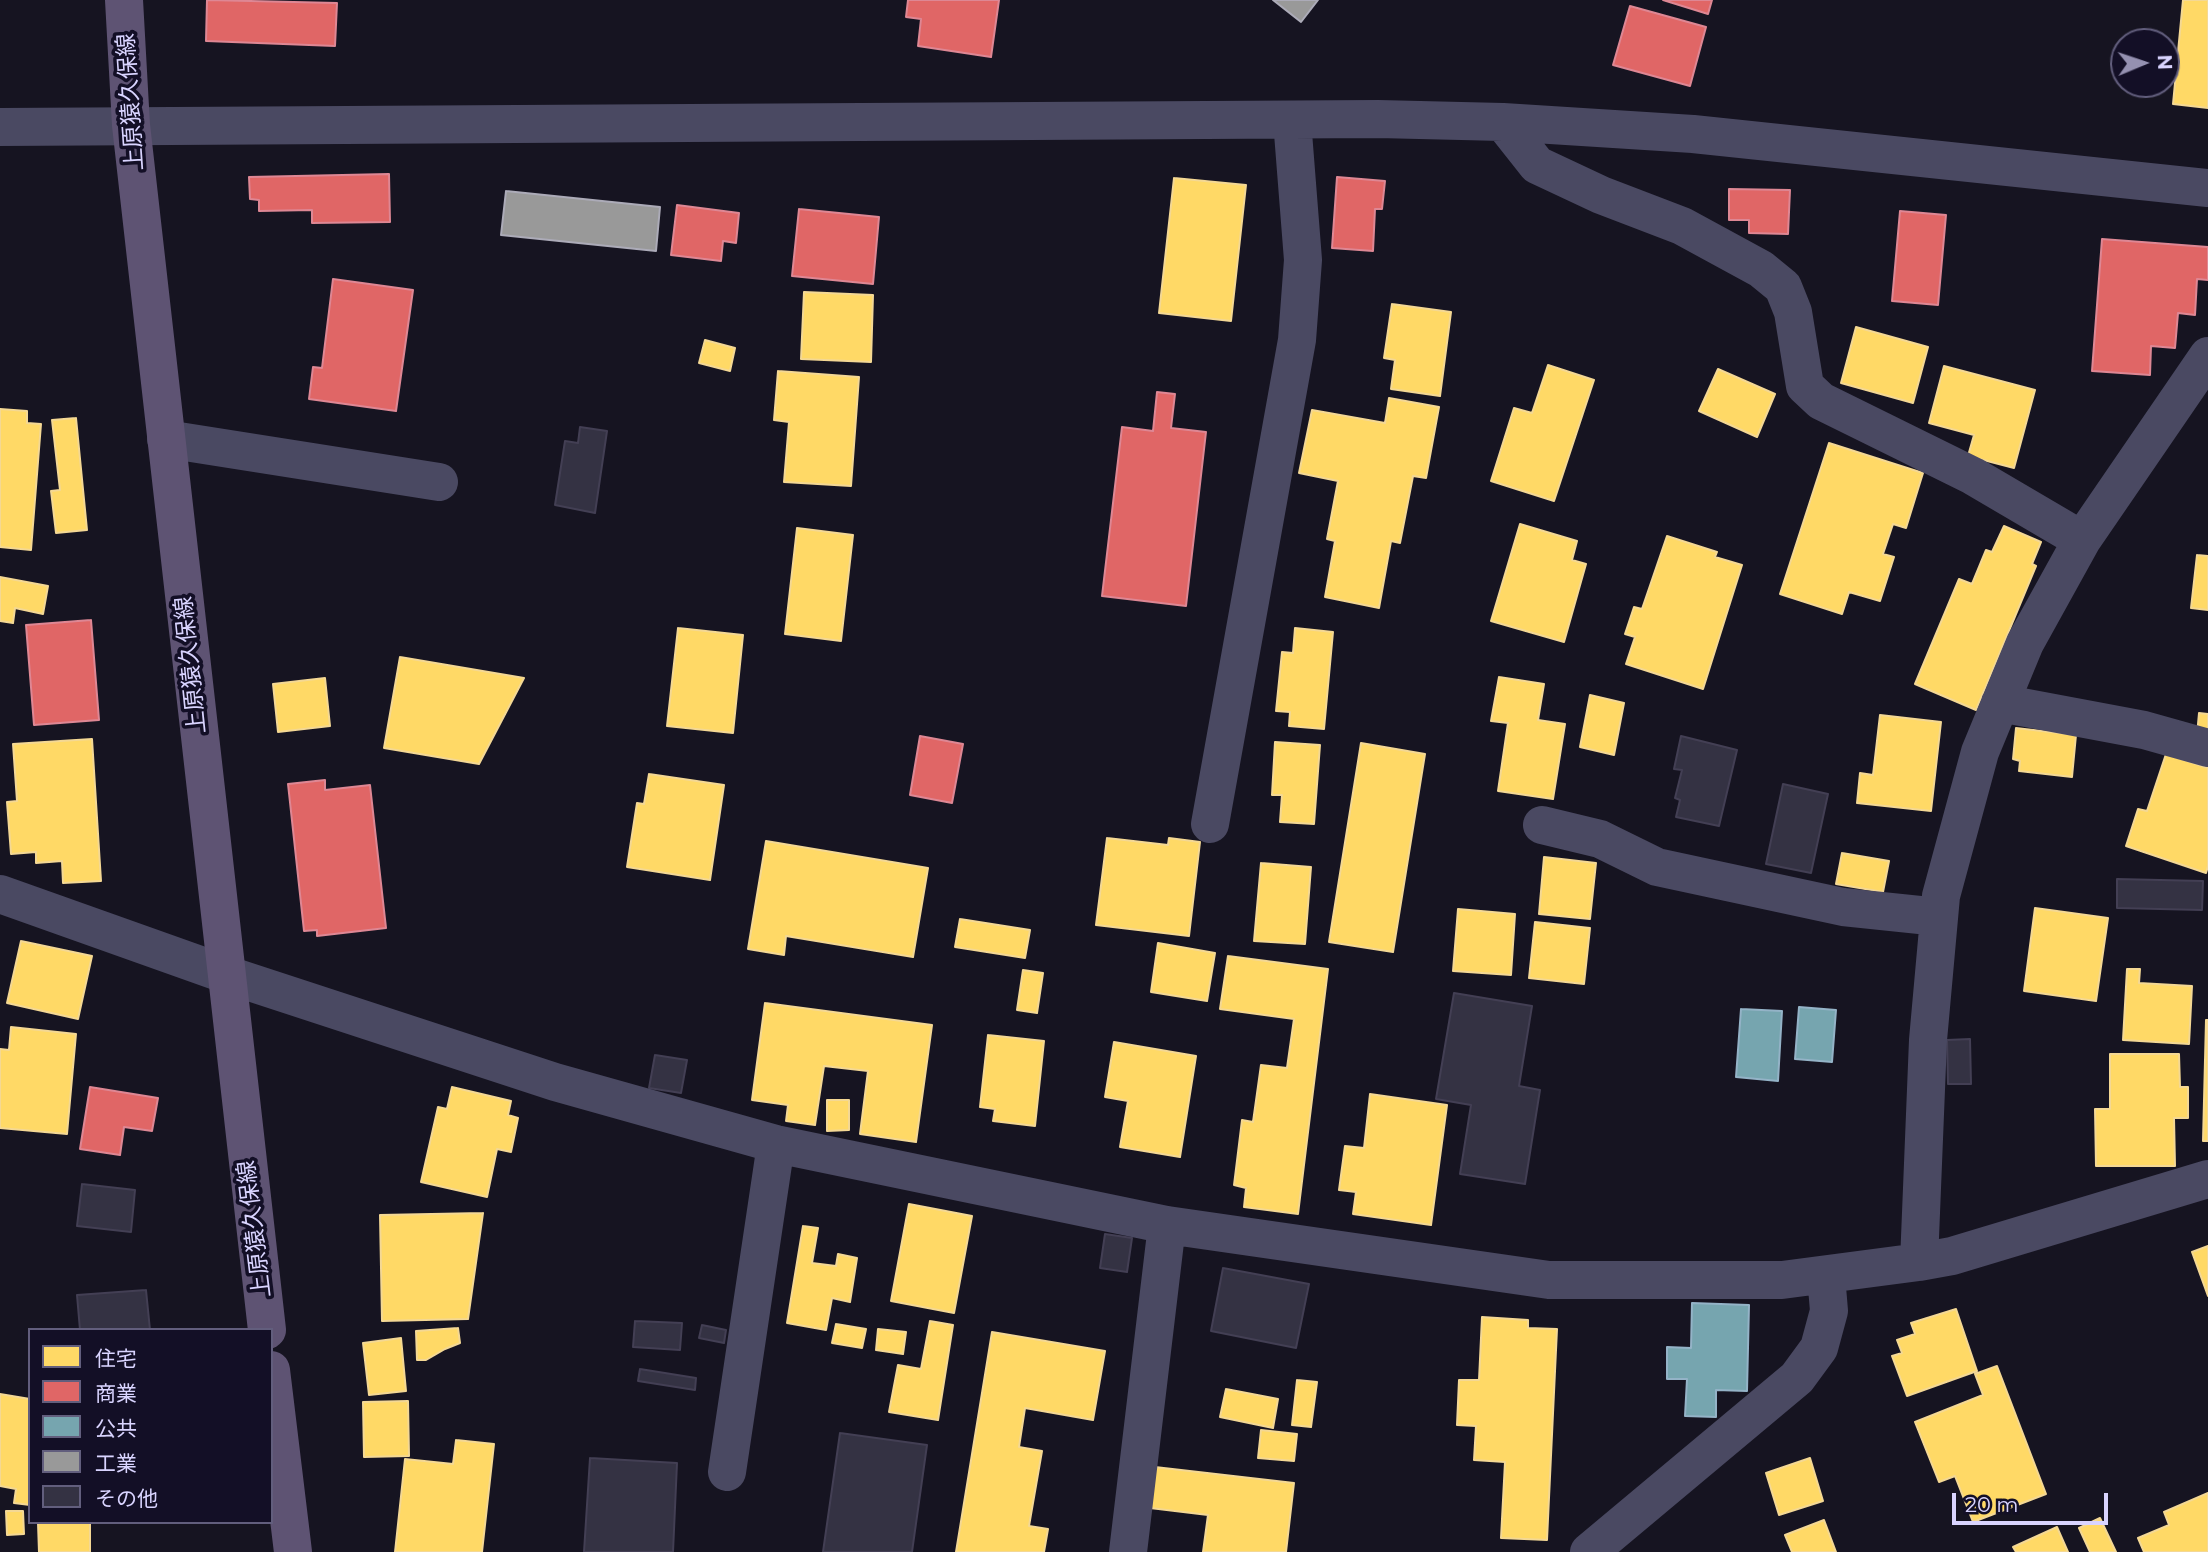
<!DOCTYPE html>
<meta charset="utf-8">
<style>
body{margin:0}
#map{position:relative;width:2208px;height:1552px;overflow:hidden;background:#161421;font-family:Montserrat,"Noto Sans JP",sans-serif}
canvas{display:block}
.legend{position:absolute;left:28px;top:1328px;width:245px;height:196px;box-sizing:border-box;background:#130f26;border:2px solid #625e7d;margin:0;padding:9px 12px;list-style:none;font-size:21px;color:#d9d4ff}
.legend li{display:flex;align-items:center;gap:14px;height:35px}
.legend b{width:35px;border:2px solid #625e7d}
.north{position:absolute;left:2110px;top:28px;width:70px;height:70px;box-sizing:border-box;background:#130f26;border:2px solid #625e7d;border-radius:50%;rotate:88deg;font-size:19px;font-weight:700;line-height:28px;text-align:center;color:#d9d4ff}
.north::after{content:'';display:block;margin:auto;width:24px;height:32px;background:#9591b1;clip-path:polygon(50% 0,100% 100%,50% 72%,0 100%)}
.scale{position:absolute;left:1952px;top:1493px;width:156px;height:32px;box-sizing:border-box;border:4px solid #d9d4ff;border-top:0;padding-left:9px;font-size:21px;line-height:24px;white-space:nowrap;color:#d9d4ff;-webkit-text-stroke:5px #130f26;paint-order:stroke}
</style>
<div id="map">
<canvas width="2208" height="1552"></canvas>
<ul class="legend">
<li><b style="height:19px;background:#ffd966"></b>住宅</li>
<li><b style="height:19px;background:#e06666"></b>商業</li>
<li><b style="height:19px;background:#76a5af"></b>公共</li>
<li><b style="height:19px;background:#999"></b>工業</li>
<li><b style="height:19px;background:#343243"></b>その他</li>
</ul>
<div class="north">N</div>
<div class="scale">20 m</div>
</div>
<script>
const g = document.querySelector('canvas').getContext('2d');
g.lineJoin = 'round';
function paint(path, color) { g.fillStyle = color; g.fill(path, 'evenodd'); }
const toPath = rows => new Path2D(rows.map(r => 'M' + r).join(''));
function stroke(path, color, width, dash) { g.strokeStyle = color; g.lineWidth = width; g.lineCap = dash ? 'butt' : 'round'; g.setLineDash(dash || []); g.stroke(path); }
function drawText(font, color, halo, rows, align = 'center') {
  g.font = font + ' Montserrat,"Noto Sans JP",sans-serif'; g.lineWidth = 7; g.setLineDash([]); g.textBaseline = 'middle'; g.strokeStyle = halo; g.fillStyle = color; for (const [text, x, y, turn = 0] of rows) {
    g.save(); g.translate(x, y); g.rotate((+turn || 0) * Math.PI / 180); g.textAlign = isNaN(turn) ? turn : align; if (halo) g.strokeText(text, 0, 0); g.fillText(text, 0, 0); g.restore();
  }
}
const homes = toPath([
 [2183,0,2208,0,2208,108,2173,104,2183,0],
 [1174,178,1246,185,1231,321,1159,313,1174,178],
 [804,292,873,295,871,362,801,359,804,292],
 [1392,304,1451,312,1440,396,1391,389,1395,360,1384,358,1392,304],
 [1856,327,1928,347,1913,403,1841,383,1856,327],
 [705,340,735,348,730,371,699,363,705,340],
 [1548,365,1594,380,1554,501,1491,481,1514,408,1532,413,1548,365],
 [1944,366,2035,390,2014,468,1968,456,1974,435,1929,423,1944,366],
 [1718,369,1775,394,1757,437,1699,411,1718,369],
 [778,371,859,377,851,486,784,482,789,422,774,420,778,371],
 [1389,398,1439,407,1426,478,1413,476,1400,543,1391,541,1379,608,1325,597,1335,541,1327,539,1338,481,1299,473,1312,410,1385,423,1389,398],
 [0,409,27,411,27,423,41,424,31,550,0,547,0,409],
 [76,418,87,530,56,533,51,491,60,490,52,420,76,418],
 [1829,443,1923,473,1906,528,1893,524,1883,554,1894,557,1880,601,1849,592,1842,614,1780,594,1829,443],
 [1520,524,1577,541,1572,560,1586,564,1564,642,1491,621,1520,524],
 [2004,526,2041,542,2032,564,2036,566,1976,710,1915,684,1959,579,1972,584,1986,550,1992,552,2004,526],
 [797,528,853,535,841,641,785,634,797,528],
 [1667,536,1717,552,1715,557,1742,565,1703,689,1626,664,1635,637,1625,634,1634,607,1642,609,1667,536],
 [2197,555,2208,556,2208,610,2191,608,2197,555],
 [0,577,48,586,43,614,15,608,13,623,0,621,0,577],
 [678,628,743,635,733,733,667,726,678,628],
 [1295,628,1333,632,1324,729,1289,726,1290,712,1276,711,1282,652,1293,653,1295,628],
 [400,657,524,678,479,764,384,748,400,657],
 [1499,677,1544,684,1538,720,1565,724,1553,799,1498,791,1508,723,1491,721,1499,677],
 [325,678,330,726,278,732,273,684,325,678],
 [1590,695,1624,703,1614,755,1580,747,1590,695],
 [2199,713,2208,714,2208,736,2197,735,2199,713],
 [1880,715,1941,722,1931,811,1857,803,1860,773,1873,775,1880,715],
 [2016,728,2076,735,2072,777,2019,771,2020,761,2013,759,2016,728],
 [92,739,101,881,63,883,62,861,36,863,36,852,11,854,7,802,17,801,13,744,92,739],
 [1275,742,1320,745,1314,824,1280,822,1282,795,1272,795,1275,742],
 [1361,743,1425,754,1393,952,1329,942,1361,743],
 [2166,754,2208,768,2208,866,2206,873,2126,846,2138,809,2147,811,2166,754],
 [649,774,724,785,710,880,627,867,637,803,644,804,649,774],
 [1107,838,1168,845,1169,838,1200,842,1189,936,1096,925,1107,838],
 [766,841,928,868,913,957,786,936,784,955,748,949,766,841],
 [1842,853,1889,861,1883,892,1836,884,1842,853],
 [1544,857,1596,863,1590,919,1539,914,1544,857],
 [1261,863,1311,867,1305,944,1254,941,1261,863],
 [2035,908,2108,918,2096,1001,2024,991,2035,908],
 [1458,909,1515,914,1511,975,1453,971,1458,909],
 [960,919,1030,930,1025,958,955,947,960,919],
 [1535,922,1590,928,1584,984,1529,978,1535,922],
 [21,941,92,956,78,1019,7,1003,21,941],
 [1158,943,1215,953,1207,1001,1151,992,1158,943],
 [1228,956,1328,969,1298,1214,1244,1207,1246,1188,1234,1185,1242,1120,1253,1122,1261,1065,1287,1068,1294,1019,1220,1009,1228,956],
 [2127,969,2140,969,2139,983,2192,986,2189,1044,2123,1040,2127,969],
 [1023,970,1043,973,1037,1013,1017,1010,1023,970],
 [765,1003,932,1025,916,1142,860,1134,868,1071,824,1066,815,1125,786,1121,788,1105,752,1100,765,1003],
 [2206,1020,2208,1020,2208,1141,2203,1141,2206,1020],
 [11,1027,76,1034,67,1134,0,1128,0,1049,9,1050,11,1027],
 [988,1035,1044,1041,1035,1126,993,1121,995,1109,980,1107,988,1035],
 [1114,1042,1196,1056,1180,1157,1120,1147,1128,1101,1105,1097,1114,1042],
 [2110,1054,2179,1054,2180,1087,2188,1087,2188,1118,2174,1118,2175,1166,2096,1166,2095,1109,2110,1109,2110,1054],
 [452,1087,511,1101,508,1115,518,1118,511,1152,497,1149,487,1197,421,1182,438,1107,447,1109,452,1087],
 [1370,1094,1447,1105,1431,1225,1353,1214,1356,1192,1339,1190,1345,1146,1364,1148,1370,1094],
 [827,1100,849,1100,849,1130,827,1131,827,1100],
 [909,1204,972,1216,954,1313,891,1301,909,1204],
 [483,1213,468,1319,382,1321,380,1215,483,1213],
 [803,1226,818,1228,812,1263,836,1266,838,1254,857,1258,850,1302,832,1298,826,1330,787,1323,803,1226],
 [2208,1246,2208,1296,2192,1252,2208,1246],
 [1956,1309,1977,1371,1907,1396,1892,1356,1902,1353,1897,1340,1915,1334,1911,1323,1956,1309],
 [1482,1317,1528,1320,1528,1328,1557,1329,1547,1540,1501,1538,1505,1462,1474,1460,1476,1426,1457,1425,1459,1380,1479,1380,1482,1317],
 [930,1321,953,1325,938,1420,889,1412,898,1365,921,1369,930,1321],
 [836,1324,866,1329,862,1348,832,1343,836,1324],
 [458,1328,460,1343,445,1349,426,1360,417,1360,416,1331,458,1328],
 [878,1329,906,1332,903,1354,876,1350,878,1329],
 [992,1332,1105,1351,1093,1420,1025,1408,1019,1447,1042,1451,1029,1526,1048,1529,1044,1552,956,1552,992,1332],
 [401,1338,406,1391,369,1395,363,1343,401,1338],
 [1997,1366,2046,1494,1973,1522,1955,1476,1939,1482,1915,1422,1983,1395,1975,1374,1997,1366],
 [1297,1380,1317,1382,1311,1427,1292,1425,1297,1380],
 [1226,1389,1278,1399,1273,1428,1220,1417,1226,1389],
 [0,1394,30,1399,30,1505,14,1503,16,1489,0,1486,0,1394],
 [408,1401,409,1456,364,1457,363,1402,408,1401],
 [1261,1430,1297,1434,1294,1461,1258,1458,1261,1430],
 [456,1440,494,1444,482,1552,395,1552,405,1459,453,1464,456,1440],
 [1810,1458,1823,1501,1779,1515,1766,1473,1810,1458],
 [1155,1467,1294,1483,1286,1552,1203,1552,1208,1515,1150,1508,1155,1467],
 [2208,1493,2208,1552,2144,1552,2138,1538,2169,1525,2164,1512,2208,1493],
 [6,1511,23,1511,24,1534,7,1535,6,1511],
 [2100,1518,2116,1552,2090,1552,2079,1528,2100,1518],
 [1824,1520,1836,1552,1792,1552,1785,1535,1824,1520],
 [90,1522,90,1552,39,1552,38,1523,90,1522],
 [2057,1527,2068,1552,2016,1552,2013,1547,2057,1527]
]);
paint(homes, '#ffd966');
stroke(homes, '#f4d894', 2);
const shops = toPath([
 [207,0,337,3,335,46,206,41,207,0],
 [908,0,999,0,991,57,918,46,921,19,906,17,908,0],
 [1663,0,1712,0,1708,14,1663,0],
 [1630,6,1706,27,1690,86,1613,65,1630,6],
 [389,174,390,222,312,223,312,210,259,211,259,200,250,199,249,177,389,174],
 [1337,177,1385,181,1382,209,1375,209,1373,251,1332,248,1337,177],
 [1729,189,1790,190,1788,234,1749,233,1749,220,1729,220,1729,189],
 [677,205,739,213,736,243,723,241,721,261,671,255,677,205],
 [799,209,879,217,873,284,792,276,799,209],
 [1900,211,1946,215,1938,305,1892,301,1900,211],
 [2102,239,2208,247,2208,280,2197,279,2195,315,2178,313,2175,348,2151,346,2150,375,2092,371,2102,239],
 [333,279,413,290,396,411,309,399,313,367,322,368,333,279],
 [1157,392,1175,394,1171,428,1206,432,1186,606,1102,596,1122,427,1153,431,1157,392],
 [91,620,99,720,34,725,26,625,91,620],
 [920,736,963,744,952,803,910,795,920,736],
 [325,780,325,790,370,785,386,928,317,936,317,930,304,931,288,784,325,780],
 [90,1087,158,1098,152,1131,124,1127,120,1155,80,1149,90,1087]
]);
paint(shops, '#e06666');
stroke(shops, '#de8794', 2);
const public = toPath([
 [1799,1007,1836,1010,1832,1062,1795,1059,1799,1007],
 [1741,1009,1782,1011,1778,1081,1736,1077,1741,1009],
 [1692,1303,1749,1305,1747,1391,1716,1390,1716,1417,1685,1416,1687,1379,1667,1379,1667,1347,1691,1348,1692,1303]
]);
paint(public, '#76a5af');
stroke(public, '#94b3c7', 2);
const industry = toPath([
 [1273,0,1318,0,1301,22,1273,0],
 [506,191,660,207,656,251,501,235,506,191]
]);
paint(industry, '#999');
stroke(industry, '#acabb8', 2);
const building = toPath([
 [580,427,607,431,595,513,555,505,565,441,578,443,580,427],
 [1681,736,1737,750,1719,826,1676,817,1680,800,1675,798,1682,770,1674,769,1681,736],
 [1783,784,1828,794,1811,873,1766,864,1783,784],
 [2117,879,2203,881,2202,910,2117,908,2117,879],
 [1454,993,1532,1006,1519,1086,1540,1090,1525,1184,1460,1174,1471,1105,1436,1099,1454,993],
 [1970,1039,1971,1084,1948,1084,1947,1040,1970,1039],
 [655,1055,687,1060,681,1093,649,1088,655,1055],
 [82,1184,135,1190,131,1232,77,1226,82,1184],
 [1105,1234,1132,1238,1127,1272,1100,1268,1105,1234],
 [1223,1268,1309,1284,1296,1348,1211,1331,1223,1268],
 [146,1290,150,1330,80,1330,77,1295,146,1290],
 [635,1321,682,1323,680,1350,633,1347,635,1321],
 [702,1325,726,1330,724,1343,699,1338,702,1325],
 [640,1369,696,1378,695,1390,638,1381,640,1369],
 [840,1433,927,1445,912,1552,823,1552,840,1433],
 [590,1458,677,1463,673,1552,584,1552,590,1458]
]);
paint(building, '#343243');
stroke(building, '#433f54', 2);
stroke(toPath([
 [1503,122,1537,165,1601,195,1682,226,1761,269,1783,287,1793,312,1805,386,1821,401,1973,476,2082,540],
 [0,127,1378,119,1503,122,1693,134,2208,188],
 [166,439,439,482],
 [2000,703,2144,730,2208,748],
 [1210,824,1297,340,1303,260,1292,120],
 [1542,825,1600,839,1657,867,1843,907,1939,917],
 [0,894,225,974,555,1082,776,1144,1167,1225,1549,1280,1782,1280,1919,1262,1952,1256,2208,1179],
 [1919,1262,1928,1040,1941,896,1980,752,2025,643,2082,540,2208,356],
 [727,1472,776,1144],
 [1128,1552,1167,1225],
 [1589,1552,1797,1378,1819,1348,1829,1311,1826,1275]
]), '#4a4962', 38);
stroke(toPath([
 [124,0,131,125,267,1330],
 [271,1370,293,1552]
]), '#5e5373', 38);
drawText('23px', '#d9d4ff', '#130f26', [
 ["上原猿久保線",131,102,-94],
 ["上原猿久保線",191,665,-96],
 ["上原猿久保線",255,1229,-97]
]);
</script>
